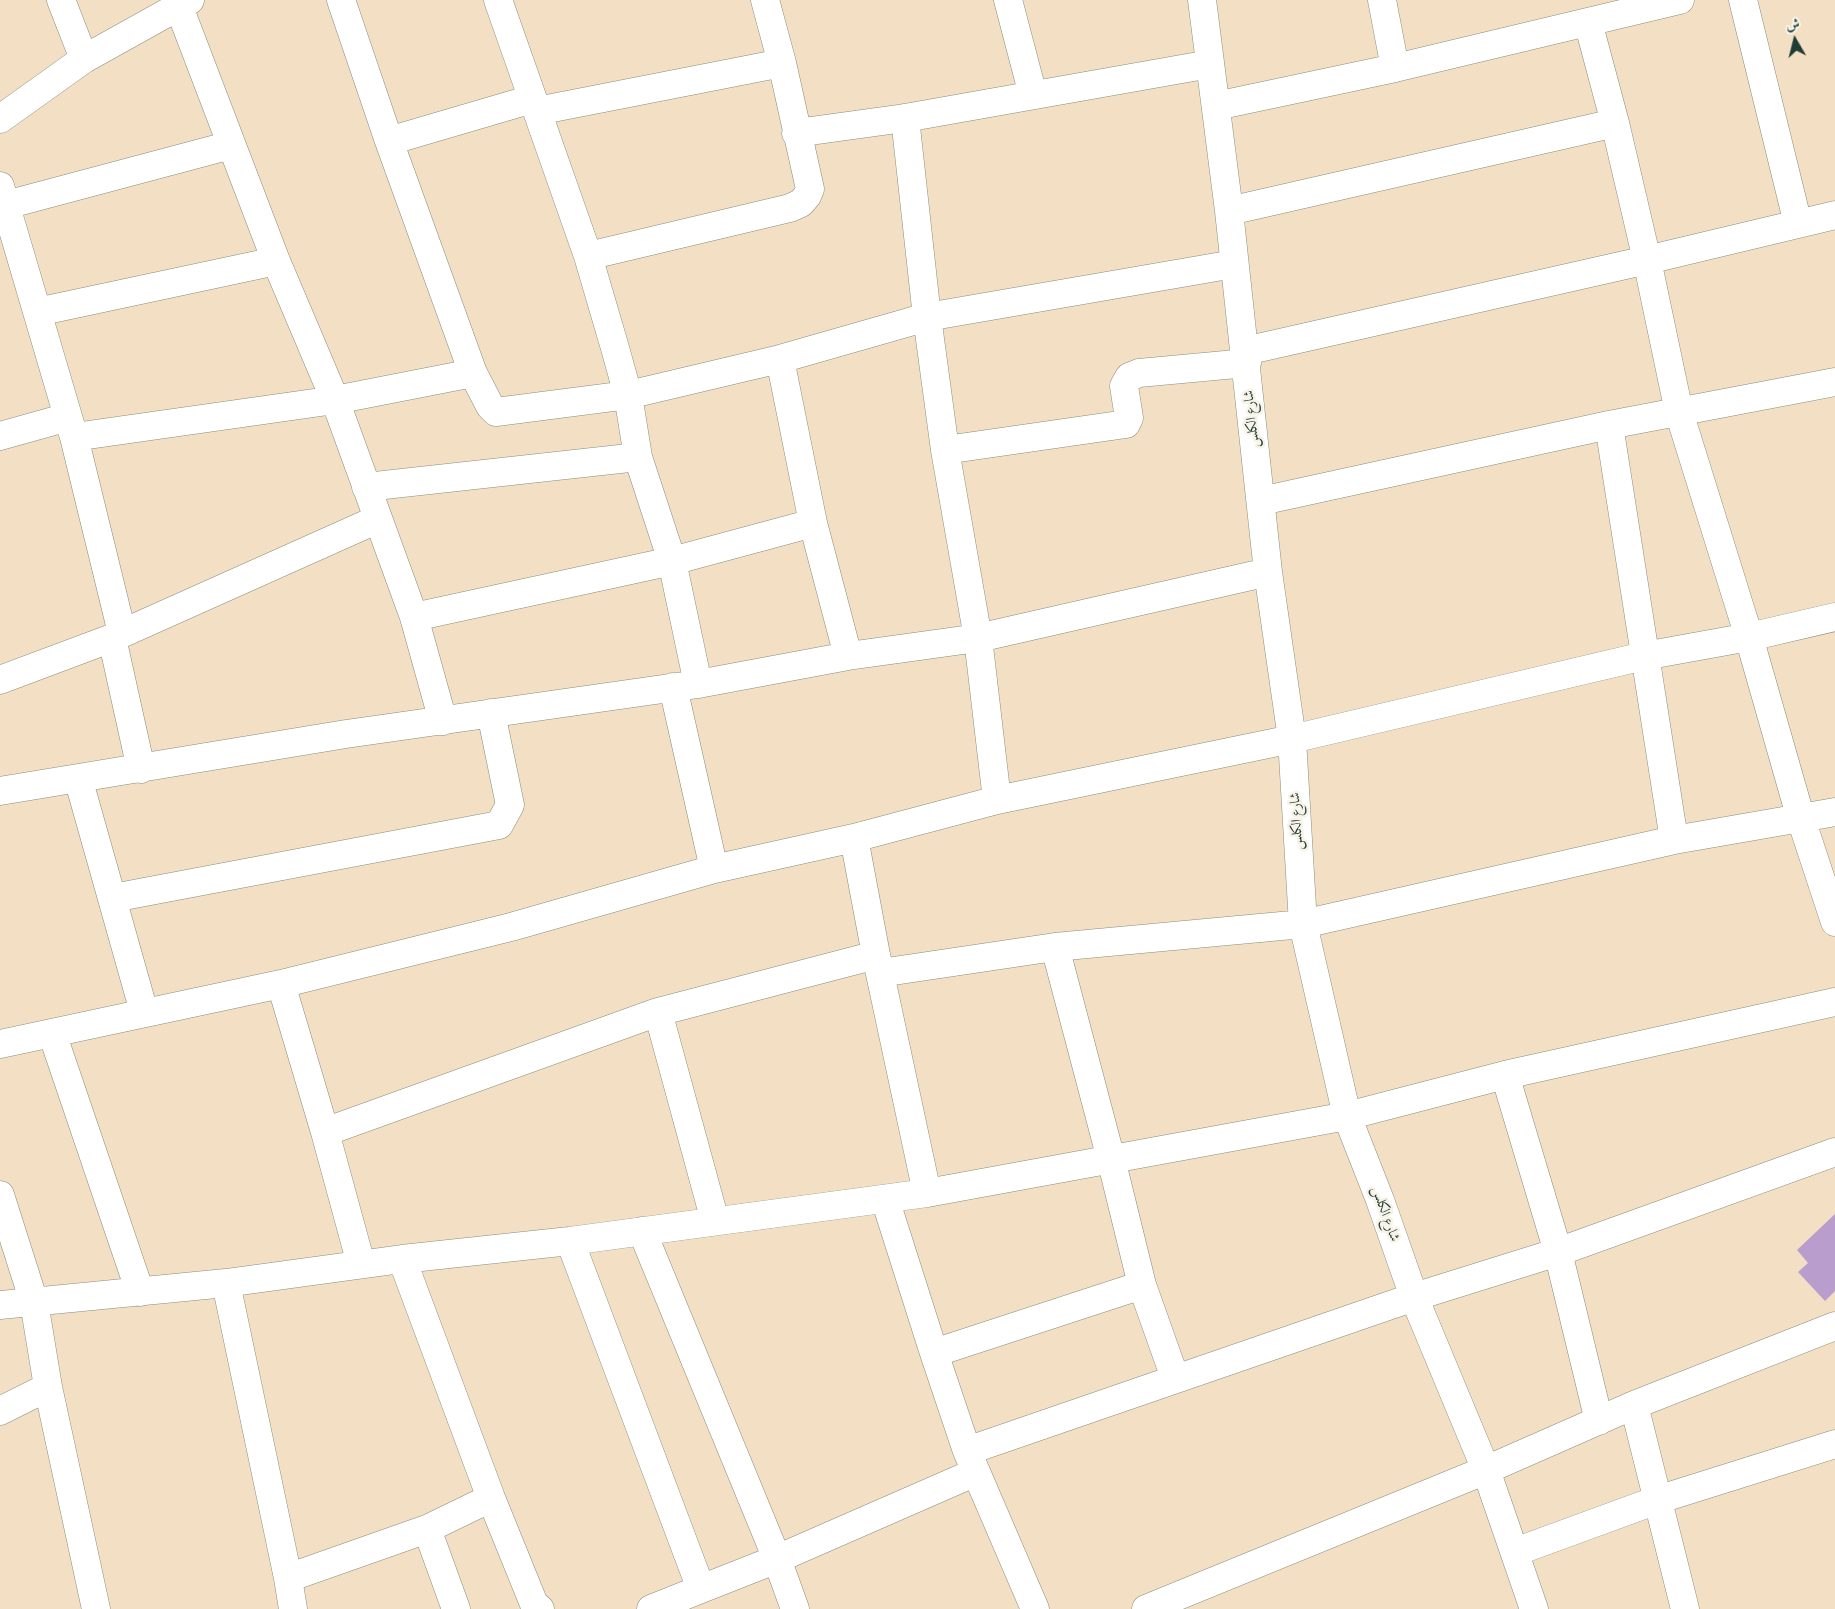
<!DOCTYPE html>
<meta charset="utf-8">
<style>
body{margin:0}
#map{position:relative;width:1835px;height:1609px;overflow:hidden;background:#f3dfc3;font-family:Alegreya,Amiri,serif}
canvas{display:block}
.north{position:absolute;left:1770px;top:15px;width:50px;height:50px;-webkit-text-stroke:4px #f7f3e8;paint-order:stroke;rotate:352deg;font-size:14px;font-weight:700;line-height:20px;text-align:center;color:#1f3d34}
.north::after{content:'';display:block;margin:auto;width:18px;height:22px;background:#1f3d34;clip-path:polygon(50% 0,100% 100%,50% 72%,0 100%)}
</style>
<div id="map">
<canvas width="1835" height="1609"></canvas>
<div class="north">ش</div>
</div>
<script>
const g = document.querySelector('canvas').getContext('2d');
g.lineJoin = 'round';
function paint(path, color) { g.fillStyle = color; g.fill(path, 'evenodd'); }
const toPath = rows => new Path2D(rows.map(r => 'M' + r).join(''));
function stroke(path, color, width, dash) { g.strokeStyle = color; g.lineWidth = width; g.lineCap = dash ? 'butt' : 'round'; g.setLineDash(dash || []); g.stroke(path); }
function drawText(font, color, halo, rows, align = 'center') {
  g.font = font + ' Alegreya,Amiri,serif'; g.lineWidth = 5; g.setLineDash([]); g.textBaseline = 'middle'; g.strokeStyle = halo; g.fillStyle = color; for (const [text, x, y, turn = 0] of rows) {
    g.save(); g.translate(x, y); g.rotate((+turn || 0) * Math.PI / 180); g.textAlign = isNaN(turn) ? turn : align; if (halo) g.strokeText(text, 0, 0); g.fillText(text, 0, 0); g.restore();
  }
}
paint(toPath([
 [1835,1214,1835,1291,1825,1301,1798,1272,1808,1263,1797,1250]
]), '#b99dcd');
const minor = toPath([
 [61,0,84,59],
 [341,0,389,141,473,373,490,406,496,412,628,395,780,359,927,317,1234,264],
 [498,0,588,256,615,348,628,395,638,457,672,561,698,684],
 [1008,0,1033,95],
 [1202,0,1229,211,1268,572,1292,739,1303,924,1347,1116,1380,1200,1414,1297,1486,1470,1534,1609],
 [1382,0,1395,68],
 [1743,0,1798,224],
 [179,7,276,261,335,400,414,617,443,721],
 [1588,22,1615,123,1647,260,1679,412,1749,637,1801,819,1835,922],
 [1216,106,1395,68,1680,0],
 [537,111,782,63],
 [905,118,927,317,945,450,978,638,997,800],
 [0,119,84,59,190,0],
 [796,133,905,118,1210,64],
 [389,141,532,99],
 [0,186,74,437,122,633],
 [6,205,231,145],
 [1229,211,1615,123],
 [588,256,790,208,801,203,807,196,810,189,782,63,765,0],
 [37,312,276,261],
 [1245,351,1647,260,1835,215],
 [780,359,813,523,848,656],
 [1609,425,1674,840],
 [0,436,68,417],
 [74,437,335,400,473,373],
 [945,450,1126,424,1129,418,1124,386,1129,377,1139,373,1247,363],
 [366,487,638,457],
 [1261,501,1609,425,1835,382],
 [414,617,672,561,813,523],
 [112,638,141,769],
 [0,680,112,638,378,519],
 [673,687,714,869],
 [78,778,144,1012],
 [0,791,346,734,698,684,848,656,978,638,1268,572],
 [854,838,876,955,927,1193],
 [113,898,499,825,510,805,491,713],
 [1055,947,1111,1159,1142,1285,1175,1378],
 [880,973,1055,947,1303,924,1674,840,1835,812],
 [281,984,325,1132,361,1264],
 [658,1012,715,1221],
 [52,1033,140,1292],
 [0,1044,281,984,511,927,714,869,854,838,997,800,1292,739,1644,656,1749,637,1835,617],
 [1505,1075,1558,1252,1599,1421],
 [325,1132,658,1012,876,955],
 [0,1195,34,1302,48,1387,96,1609],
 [885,1199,934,1353,967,1451,1035,1609],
 [642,1231,777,1559,795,1609],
 [570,1241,701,1589,777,1559,976,1472],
 [402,1259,491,1498,534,1604,540,1609],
 [226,1283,288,1578,293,1609],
 [0,1305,226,1283,402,1259,570,1241,927,1193,1347,1116,1505,1075,1835,1002],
 [934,1353,1142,1285],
 [1634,1405,1685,1609],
 [0,1411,48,1387],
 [967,1451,1414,1297,1558,1252,1835,1152],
 [427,1529,456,1609],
 [1515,1552,1657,1500,1835,1444],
 [288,1578,427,1529,491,1498],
 [651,1609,701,1589],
 [1146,1609,1486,1470,1634,1405,1835,1326]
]);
stroke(minor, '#898e7c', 29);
stroke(minor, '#fff', 28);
drawText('14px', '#1f3d34', '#f7f3e8', [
 ["شارع الكلس",1252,419,-96],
 ["شارع الكلس",1297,821,-93],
 ["شارع الكلس",1385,1214,70]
]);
</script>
